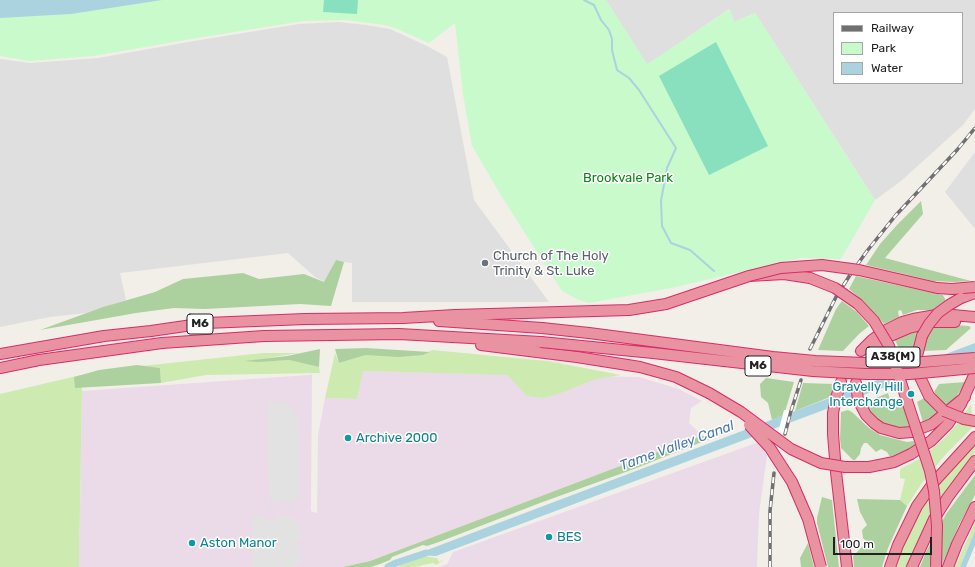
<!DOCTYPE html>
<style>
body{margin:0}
#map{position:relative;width:975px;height:567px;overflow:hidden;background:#f2efe9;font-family:Rubik,sans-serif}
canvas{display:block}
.legend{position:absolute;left:833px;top:12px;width:130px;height:72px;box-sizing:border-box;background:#fff;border:1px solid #a7a7a7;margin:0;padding:5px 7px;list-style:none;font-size:12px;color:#222}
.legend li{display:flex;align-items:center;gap:8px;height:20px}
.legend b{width:20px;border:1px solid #a7a7a7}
.scale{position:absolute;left:833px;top:537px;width:99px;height:18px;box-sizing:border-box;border:2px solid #222;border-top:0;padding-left:5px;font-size:12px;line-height:14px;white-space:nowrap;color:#222;-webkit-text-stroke:3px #fff;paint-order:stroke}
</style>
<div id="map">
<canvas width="975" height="567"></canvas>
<ul class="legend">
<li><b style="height:5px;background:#707070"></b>Railway</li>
<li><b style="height:11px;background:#c8facc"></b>Park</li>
<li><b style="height:11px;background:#aad3df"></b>Water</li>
</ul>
<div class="scale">100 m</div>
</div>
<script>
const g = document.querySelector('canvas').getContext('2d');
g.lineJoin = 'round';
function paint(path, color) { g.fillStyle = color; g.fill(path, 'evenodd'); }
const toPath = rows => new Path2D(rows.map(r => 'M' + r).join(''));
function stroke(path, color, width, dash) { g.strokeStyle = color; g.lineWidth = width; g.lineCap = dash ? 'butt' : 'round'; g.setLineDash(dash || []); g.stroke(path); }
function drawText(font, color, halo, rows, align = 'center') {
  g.font = font + ' Rubik,sans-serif'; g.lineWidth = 3; g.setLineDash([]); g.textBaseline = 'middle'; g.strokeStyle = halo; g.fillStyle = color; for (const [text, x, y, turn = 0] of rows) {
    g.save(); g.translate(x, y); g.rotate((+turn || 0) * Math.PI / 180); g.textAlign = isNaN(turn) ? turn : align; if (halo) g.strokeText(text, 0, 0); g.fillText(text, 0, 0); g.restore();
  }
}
paint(toPath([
 [606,0,975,0,975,109,963,125,901,181,875,200,755,13,734,22,729,9,647,65],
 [834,13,962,13,962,83,834,83],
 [339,22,366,25,390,29,427,46,447,57,474,200,549,302,352,302,352,263,336,261,325,282,315,277,288,253,120,273,126,300,86,313,50,317,0,327,0,59,30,63,98,58,194,41,299,24],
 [975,152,975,229,945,192]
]), '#e0dfdf');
paint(toPath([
 [362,371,639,377,679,389,702,401,691,408,689,423,703,436,694,438,370,561,343,567,79,567,82,391,308,375,312,374,311,511,317,513,318,435,325,398,357,399],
 [759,442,767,456,759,514,757,567,439,567,447,564,453,552]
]), '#ebdbe8');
paint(toPath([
 [432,350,548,361,621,375,596,379,558,394,543,398,527,396,507,375,363,371,357,399,325,398,335,353,339,363,366,355,425,354],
 [263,353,299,353,249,361,289,360,319,367,320,373,206,375,161,383,160,368,142,366],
 [81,375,82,391,79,567,0,567,0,394],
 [971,404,972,415,975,415,975,425,947,453,922,483,907,506,900,500,905,479,900,478,900,469,919,459,944,439,958,423],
 [975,443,975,453,951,484,931,516,916,545,907,567,895,567,904,541,919,512,930,494],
 [975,522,975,531,960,567,955,567],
 [423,556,437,558,439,562,445,559,436,565,433,563,414,567,399,567,400,565,420,558]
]), '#cdebb0');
paint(toPath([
 [921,201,923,214,885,258,971,281,955,282,933,281,866,265,880,244,897,225],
 [336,260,344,262,331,306,300,304,205,309,174,308,136,313,40,330,103,307,155,292,183,279,243,273,259,279,304,274,324,282],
 [856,276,943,295,946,301,935,310,917,310,903,315,901,310,898,311,899,317,884,324,864,302,849,289],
 [842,301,857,312,869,326,859,334,843,351,818,350,836,309],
 [942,324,969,326,971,328,946,350,900,352,896,342,893,338,899,334],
 [366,348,430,352,423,355,398,357,366,355,339,363,335,349],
 [320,349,319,367,289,360,258,362,244,361,287,356],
 [137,365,160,368,161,383,75,388,74,377,99,370],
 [766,378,794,382,784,415,772,420,768,403,761,397,760,384],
 [966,382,954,400,948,407,942,402,934,392,939,384],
 [803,383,835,384,830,397,795,411],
 [888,393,891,403,901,400,911,429,889,427,875,419,863,403],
 [926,397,940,413,924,426,917,402],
 [848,410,852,412,869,428,880,435,907,442,914,441,916,446,890,457,887,452,881,449,876,452,867,443,864,443,861,448,860,454,855,460,853,460,841,448,840,439,841,412],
 [713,434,712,438,634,469,540,503,439,542,427,546,423,545,392,557,390,560,380,564,371,567,343,567,370,561,694,438],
 [975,475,975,495,959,525,941,567,920,567,926,552,946,514],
 [822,497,832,500,839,567,828,567,817,523,817,518],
 [857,499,900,500,907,506,888,548,882,567,854,567,853,556,867,542,863,538,862,530,867,525,860,512],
 [808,543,814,567,801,567,800,558]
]), '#add19e');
paint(toPath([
 [0,0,606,0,647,64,730,9,734,22,755,13,875,200,841,259,801,258,671,288,589,303,579,300,562,291,502,197,472,146,463,94,455,23,429,43,395,28,384,25,346,20,303,21,197,38,93,56,30,61,0,56]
]), '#c8facc');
paint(toPath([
 [324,0,358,0,357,14,323,12],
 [716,42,768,146,709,175,659,76]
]), '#88e0be');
paint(toPath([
 [284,402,294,412,298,418,300,435,300,499,294,499,293,503,290,502,271,503,268,461,269,403],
 [255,516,265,516,266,521,276,520,277,516,286,516,294,518,299,525,301,531,302,541,295,542,295,546,300,546,301,564,296,564,296,567,282,567,281,565,277,565,277,567,253,567,253,518]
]), '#e2e2e2');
paint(toPath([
 [0,0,162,0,71,14,0,18],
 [975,343,975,353,436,556,418,555,422,552,538,508],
 [975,531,975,545,966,567,960,567]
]), '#aad3df');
paint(toPath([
 [784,410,793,411,787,434,778,433]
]), '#fff');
stroke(toPath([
 [584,0,594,5,601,20,609,30,612,39,612,50,617,70,629,78,639,90,676,148,667,168,661,201,662,226,671,243,690,250,714,271]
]), '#aad3df', 2);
stroke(toPath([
 [388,567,396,563,426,553]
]), '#aad3df', 7);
stroke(toPath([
 [842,380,850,366,861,351]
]), '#c8c6c1', 10, [10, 5]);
const highway = toPath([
 [961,298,975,293],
 [439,321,542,328],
 [922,336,917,356,920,377,929,396,944,411],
 [481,345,577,357,640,367,676,377,709,393],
 [861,351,872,340,884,331,902,322,913,319,942,314,975,317],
 [871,351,888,337,909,328,933,322,955,322],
 [0,354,104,336,151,331,206,323,305,319,403,318,455,315,629,310,666,304,749,276,784,274,810,278],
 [0,368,39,360,162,343,264,336,399,334,541,342],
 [856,383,858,400,866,415,874,423,881,428,899,433,912,432,932,424,965,397],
 [964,419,975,421],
 [911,454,931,441,948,424,961,404,975,373],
 [835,459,833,434,833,413,836,398,841,382],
 [836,472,847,567],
 [890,567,898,545,917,506,934,482,975,437],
 [912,567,934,519,948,497,975,461],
 [948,567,957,544,975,507]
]);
stroke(highway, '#dc2a67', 12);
stroke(highway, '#e892a2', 10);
const rail = toPath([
 [810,349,836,297,850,275,867,251,896,215,957,150,975,128],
 [785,434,791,411,801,380],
 [770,567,770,511,774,473]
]);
stroke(rail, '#707070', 3.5);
stroke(rail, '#fff', 2, [6]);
const highwayBridge = toPath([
 [749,276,781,268,822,265,859,270,937,288,952,289,975,287],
 [810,278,835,288,858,304,874,321,889,346,914,422,930,471,934,491,937,526,936,567],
 [542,328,589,333,773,357,815,361,865,363,910,363,975,358],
 [922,336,929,324,938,313,949,305,961,298],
 [541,342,653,353,813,371,866,374,910,374,975,368],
 [709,393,741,412,791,449,821,463,845,467,869,467,894,462,911,454],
 [944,411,964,419],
 [749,425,770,448,792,482,808,519,821,567]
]);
stroke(highwayBridge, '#dc2a67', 12, []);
stroke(highwayBridge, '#e892a2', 10);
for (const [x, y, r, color] of [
 [485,263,4,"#6b7280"],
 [911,394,4,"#0f9aa8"],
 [348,438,4,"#0f9aa8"],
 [549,537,4,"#0f9aa8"],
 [192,543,4,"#0f9aa8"]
]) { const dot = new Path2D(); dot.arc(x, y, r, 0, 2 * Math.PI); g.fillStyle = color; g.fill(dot); stroke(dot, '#fff', 1.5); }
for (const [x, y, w] of [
 [200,324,26],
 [893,357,54],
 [758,366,26]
]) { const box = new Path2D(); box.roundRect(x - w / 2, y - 10, w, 20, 3); g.fillStyle = '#fff'; g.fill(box); stroke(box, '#222', 1); }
drawText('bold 12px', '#222', null, [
 ["M6",200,324],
 ["A38(M)",893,357],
 ["M6",758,366]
]);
drawText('13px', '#0c8416', '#fff', [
 ["Brookvale Park",628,178]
]);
drawText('13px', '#5b616d', '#fff', [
 ["Church of The Holy",493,256],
 ["Trinity & St. Luke",493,271]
], 'left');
drawText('13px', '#0d838f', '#fff', [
 ["Gravelly Hill",903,387,"right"],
 ["Interchange",903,402,"right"],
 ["Archive 2000",356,438],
 ["BES",557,537],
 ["Aston Manor",200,543]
], 'left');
drawText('italic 14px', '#4a7aab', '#fff', [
 ["Tame Valley Canal",677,446,-20]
]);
</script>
